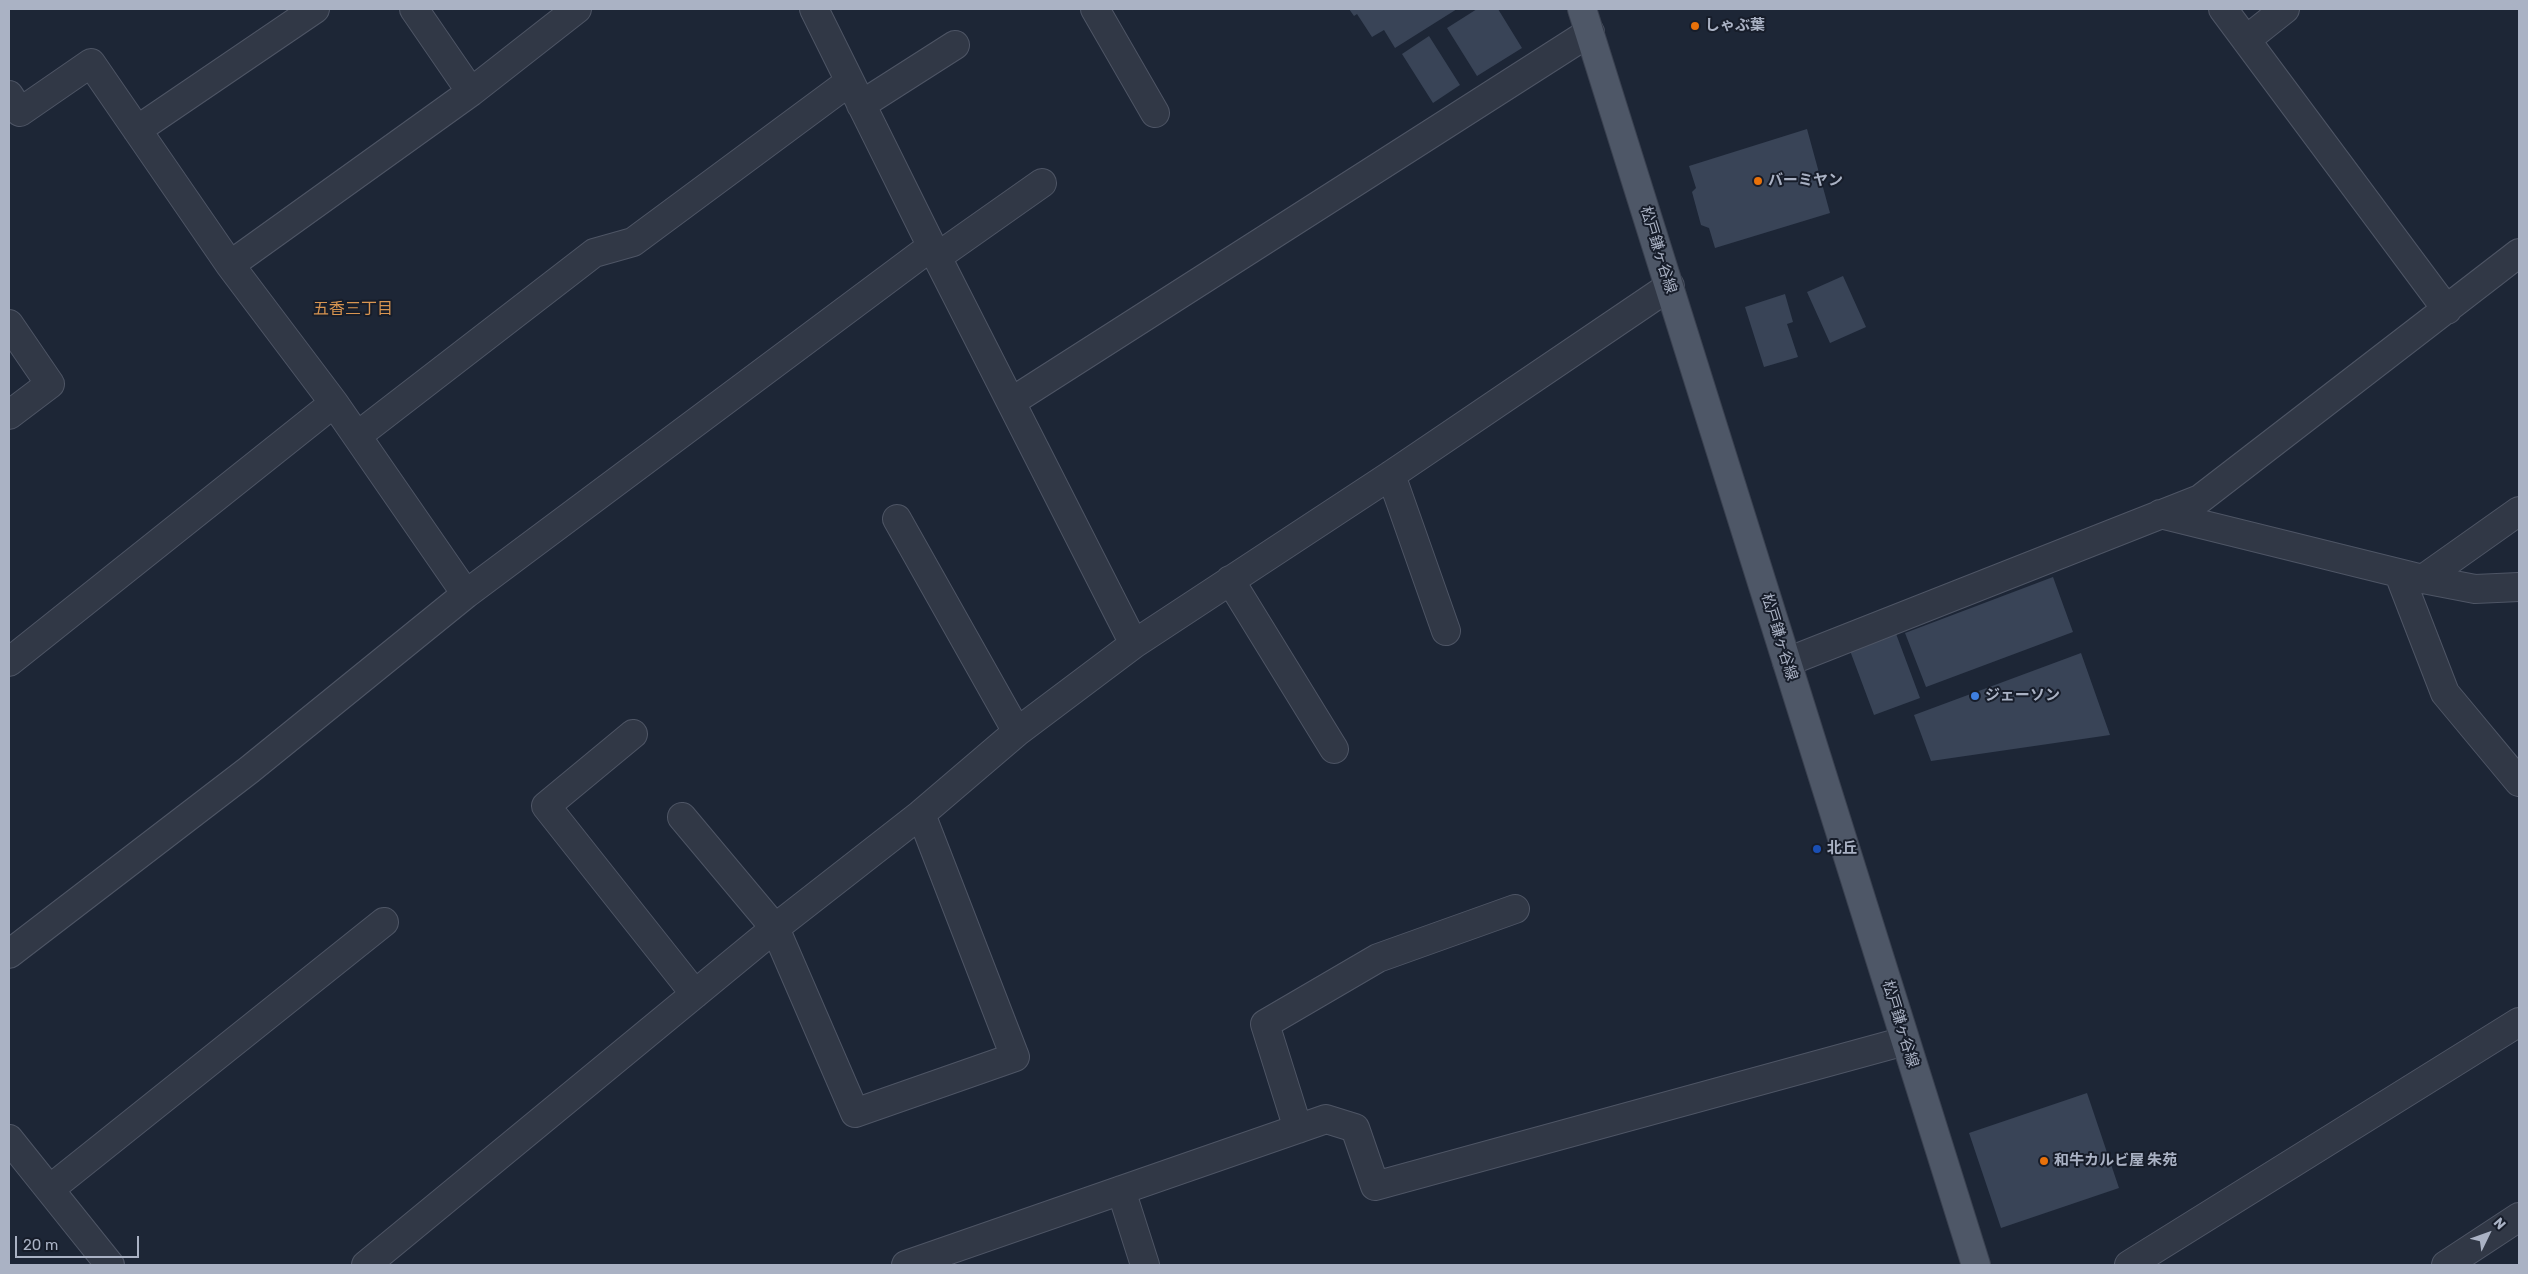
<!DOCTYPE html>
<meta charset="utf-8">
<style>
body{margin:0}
#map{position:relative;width:2528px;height:1274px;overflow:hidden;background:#1d2636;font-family:Rubik,sans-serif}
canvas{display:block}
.frame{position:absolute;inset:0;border:10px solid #aab2c4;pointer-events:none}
.north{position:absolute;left:2463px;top:1209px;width:50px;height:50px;-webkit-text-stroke:4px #171d2a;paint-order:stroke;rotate:48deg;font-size:14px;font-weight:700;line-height:20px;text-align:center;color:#aab2c4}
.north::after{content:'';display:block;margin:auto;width:18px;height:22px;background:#aab2c4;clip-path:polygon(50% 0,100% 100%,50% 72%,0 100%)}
.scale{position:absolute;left:15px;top:1236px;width:124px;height:22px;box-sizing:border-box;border:2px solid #aab2c4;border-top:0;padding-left:6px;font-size:15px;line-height:18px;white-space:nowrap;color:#aab2c4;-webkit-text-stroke:4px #171d2a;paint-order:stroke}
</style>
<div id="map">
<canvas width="2528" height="1274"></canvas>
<div class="frame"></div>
<div class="north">N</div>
<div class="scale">20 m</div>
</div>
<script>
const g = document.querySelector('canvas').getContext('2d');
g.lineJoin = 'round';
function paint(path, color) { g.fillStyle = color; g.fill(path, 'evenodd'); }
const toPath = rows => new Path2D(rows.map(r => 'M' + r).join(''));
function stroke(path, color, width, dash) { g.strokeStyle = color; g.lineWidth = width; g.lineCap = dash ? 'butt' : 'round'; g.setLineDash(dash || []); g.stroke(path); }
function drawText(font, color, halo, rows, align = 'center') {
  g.font = font + ' Rubik,"Noto Sans JP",sans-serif'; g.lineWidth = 4; g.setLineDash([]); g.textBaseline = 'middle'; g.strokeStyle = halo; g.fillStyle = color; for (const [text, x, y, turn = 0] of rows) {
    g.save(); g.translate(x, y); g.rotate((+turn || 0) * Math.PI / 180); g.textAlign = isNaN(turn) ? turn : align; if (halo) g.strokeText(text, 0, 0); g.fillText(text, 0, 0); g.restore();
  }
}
paint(toPath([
 [1349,9,1457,9,1395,48,1384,30,1372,37,1357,14,1354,16],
 [1477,9,1498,9,1522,48,1477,76,1447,28],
 [1429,36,1460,85,1433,103,1402,54],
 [1807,129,1830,213,1715,248,1709,228,1701,225,1692,192,1696,188,1689,166],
 [1843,276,1866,327,1830,343,1807,292],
 [1785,294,1793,322,1787,324,1798,357,1764,367,1745,307],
 [2053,577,2073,632,1926,687,1905,633],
 [1895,631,1920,698,1874,715,1849,648],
 [2081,653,2110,735,1931,761,1914,715],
 [2087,1093,2119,1188,2001,1228,1969,1133]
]), '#394457');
const minor = toPath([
 [414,9,471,92],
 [814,9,937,257,1134,644],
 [1095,9,1155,113],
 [2223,9,2447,310],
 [2246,40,2285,9],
 [9,95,20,112,91,63,230,265,334,403,466,594,249,770,9,954],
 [861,105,955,45],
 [137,130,315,9],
 [937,257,1042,183],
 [230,265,471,92,577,9],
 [9,324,50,384,9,415],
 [1011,402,1590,32],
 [357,436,594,253,633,242,849,82],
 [1391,475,1446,631],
 [2160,514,2423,579,2519,511],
 [897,519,1017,732],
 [2399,574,2445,693,2519,782],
 [2423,579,2475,589,2519,587],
 [1230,580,1334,749],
 [466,594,932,246],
 [9,662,334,403],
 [1787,662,2200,499,2519,253],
 [633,734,546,806,695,994],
 [682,817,775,928,855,1113,1015,1057,921,814],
 [1298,1129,1265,1024,1378,958,1515,909],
 [9,1139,110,1265],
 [50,1189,384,922],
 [1121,1190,1145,1265],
 [366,1265,775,928,921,814,1017,732,1134,644,1391,475,1670,286],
 [906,1265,1326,1119,1355,1128,1375,1186,1905,1041],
 [2129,1265,2519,1022],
 [2446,1265,2519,1217]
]);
const major = toPath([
 [1582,9,1976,1265]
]);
stroke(minor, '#4e5565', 30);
stroke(major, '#3a4150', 30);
stroke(minor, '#313846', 28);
stroke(major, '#4e5767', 28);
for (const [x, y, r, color] of [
 [1695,26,5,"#e8710a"],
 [1758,181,5,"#e8710a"],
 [1975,696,5,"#3f7fe0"],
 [1817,849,5,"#1a4fb4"],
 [2044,1161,5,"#e8710a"]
]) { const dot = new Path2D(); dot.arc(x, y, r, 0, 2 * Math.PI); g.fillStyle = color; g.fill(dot); stroke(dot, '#171d2a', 2); }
drawText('bold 15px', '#aab2c4', '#171d2a', [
 ["しゃぶ葉",1705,26],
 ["バーミヤン",1768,181],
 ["ジェーソン",1985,696],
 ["北丘",1827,849],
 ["和牛カルビ屋 朱苑",2054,1161]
], 'left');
drawText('15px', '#aab2c4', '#171d2a', [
 ["松戸鎌ヶ谷線",1658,250,73],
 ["松戸鎌ヶ谷線",1779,637,73],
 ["松戸鎌ヶ谷線",1900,1024,73]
]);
drawText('16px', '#d89551', '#171d2a', [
 ["五香三丁目",353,309]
]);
</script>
